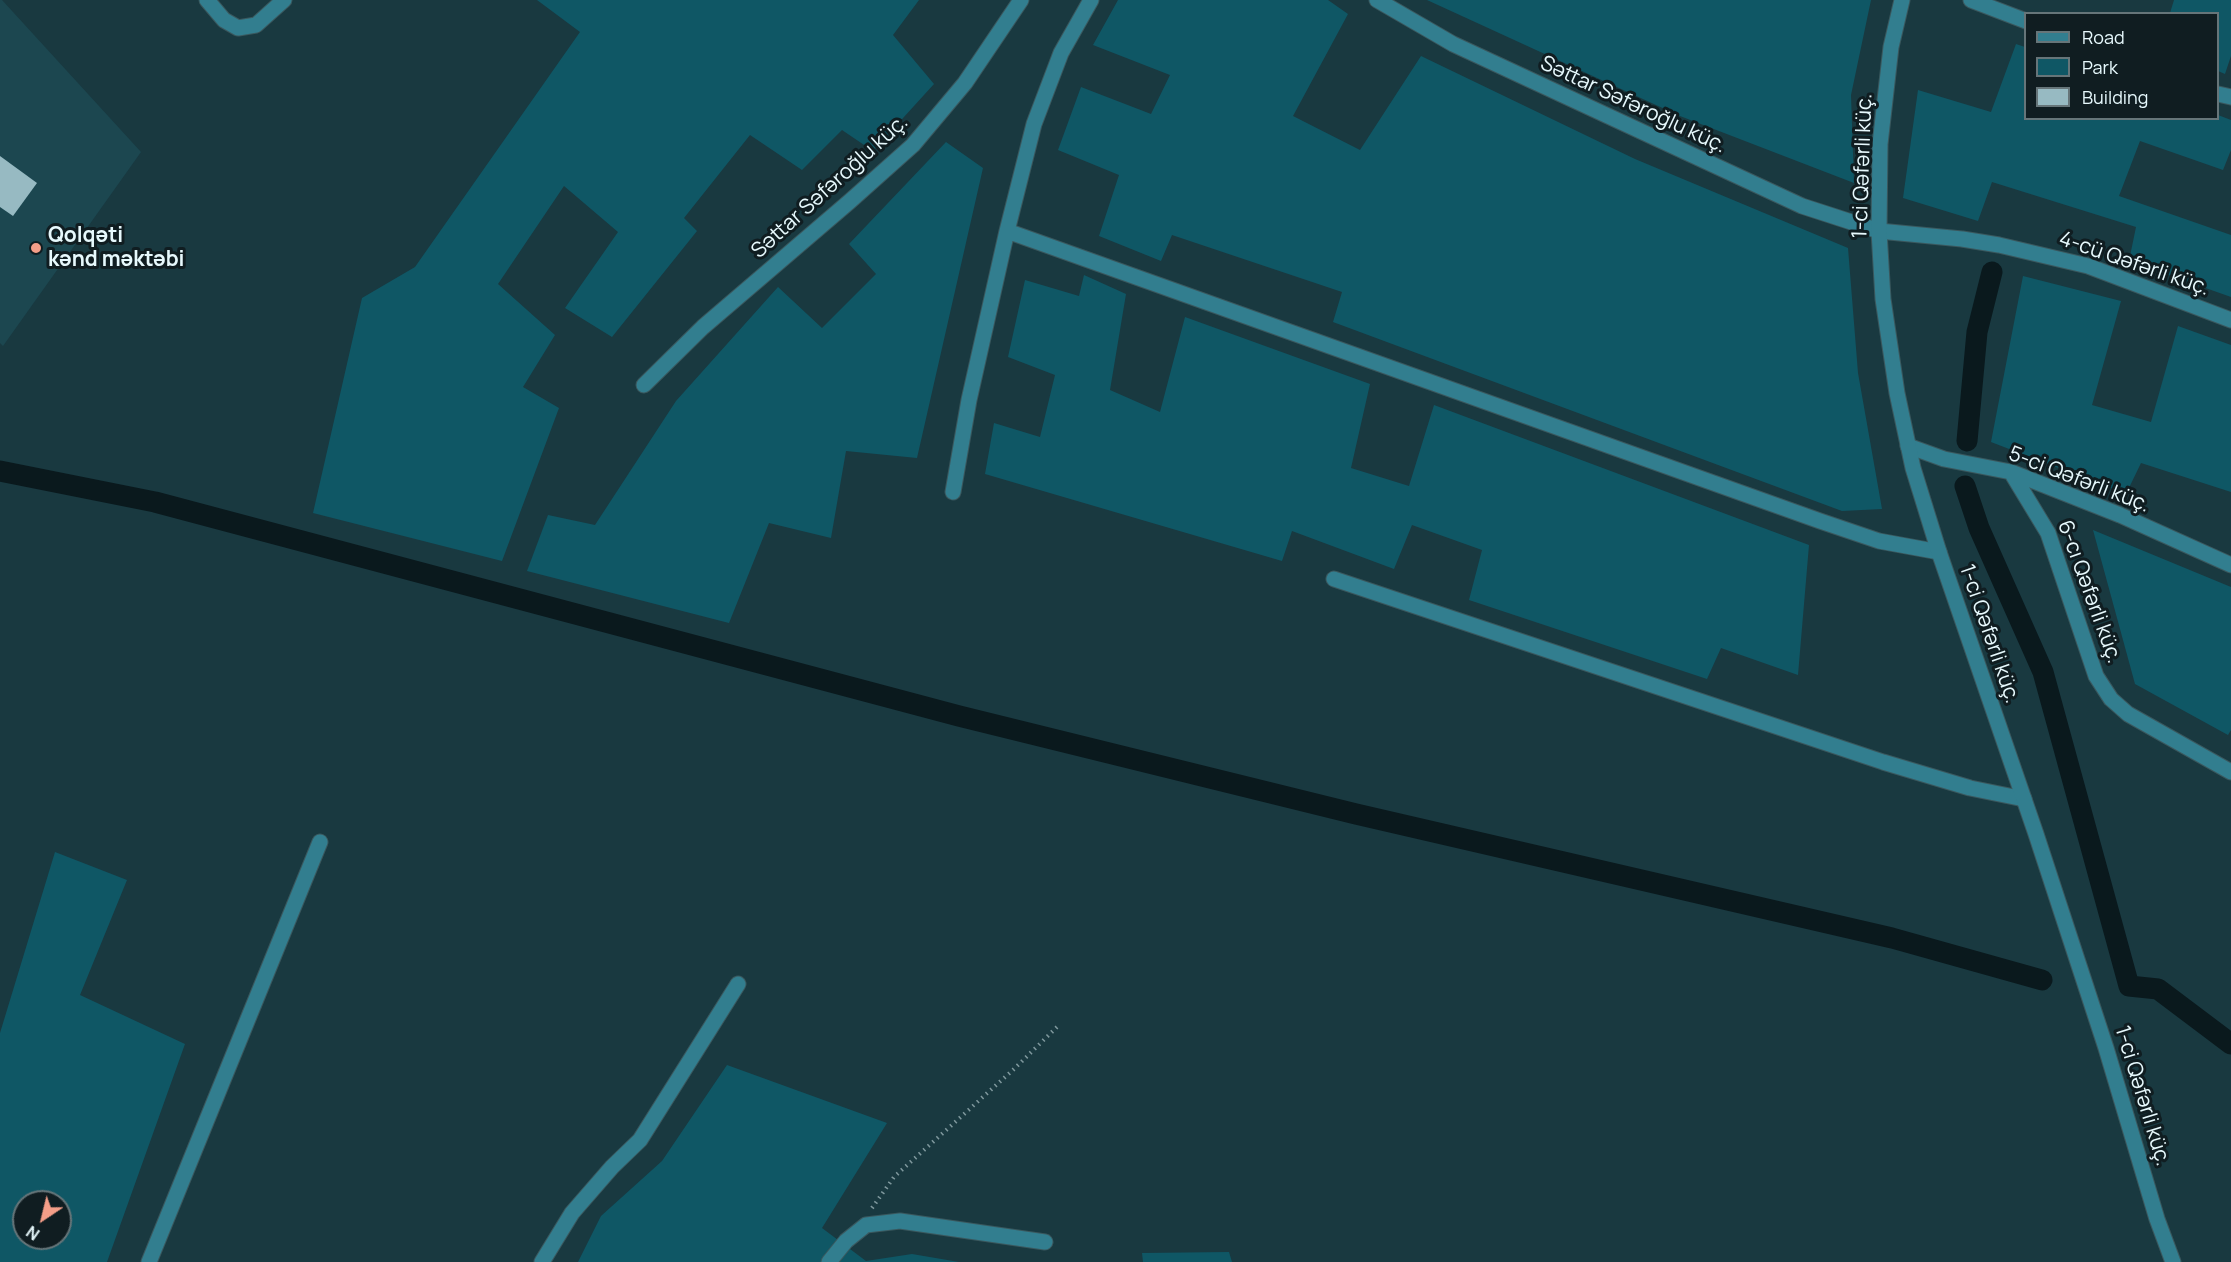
<!DOCTYPE html>
<meta charset="utf-8">
<style>
body{margin:0}
#map{position:relative;width:2231px;height:1262px;overflow:hidden;background:#193940;font-family:Manrope,sans-serif}
canvas{display:block}
.legend{position:absolute;left:2024px;top:12px;width:195px;height:108px;box-sizing:border-box;background:#101d21;border:2px solid #667579;margin:0;padding:8px 10px;list-style:none;font-size:18px;color:#e7f9fd}
.legend li{display:flex;align-items:center;gap:12px;height:30px}
.legend b{width:30px;border:2px solid #667579}
.north{position:absolute;left:12px;top:1190px;width:60px;height:60px;box-sizing:border-box;background:#101d21;border:2px solid #667579;border-radius:50%;rotate:215deg;font-size:16px;font-weight:700;line-height:24px;text-align:center;color:#e7f9fd}
.north::after{content:'';display:block;margin:auto;width:21px;height:27px;background:#f49e88;clip-path:polygon(50% 0,100% 100%,50% 72%,0 100%)}
</style>
<div id="map">
<canvas width="2231" height="1262"></canvas>
<ul class="legend">
<li><b style="height:8px;background:#327e8f"></b>Road</li>
<li><b style="height:16px;background:#0f5765"></b>Park</li>
<li><b style="height:16px;background:#97bac2"></b>Building</li>
</ul>
<div class="north">N</div>
</div>
<script>
const g = document.querySelector('canvas').getContext('2d');
g.lineJoin = 'round';
function paint(path, color) { g.fillStyle = color; g.fill(path, 'evenodd'); }
const toPath = rows => new Path2D(rows.map(r => 'M' + r).join(''));
function stroke(path, color, width, dash) { g.strokeStyle = color; g.lineWidth = width; g.lineCap = dash ? 'butt' : 'round'; g.setLineDash(dash || []); g.stroke(path); }
function drawText(font, color, halo, rows, align = 'center') {
  g.font = font + ' Manrope,sans-serif'; g.lineWidth = 6; g.setLineDash([]); g.textBaseline = 'middle'; g.strokeStyle = halo; g.fillStyle = color; for (const [text, x, y, turn = 0] of rows) {
    g.save(); g.translate(x, y); g.rotate((+turn || 0) * Math.PI / 180); g.textAlign = isNaN(turn) ? turn : align; if (halo) g.strokeText(text, 0, 0); g.fillText(text, 0, 0); g.restore();
  }
}
paint(toPath([
 [0,0,2,0,141,152,3,346,0,343]
]), '#1c4750');
paint(toPath([
 [537,0,919,0,893,35,934,84,873,151,842,130,802,170,750,135,684,218,697,231,612,337,565,308,618,232,564,186,498,284,555,335,523,387,559,408,502,561,313,513,362,298,415,267,580,32],
 [1118,0,1328,0,1348,14,1293,116,1360,150,1421,56,1635,159,1848,248,1858,373,1882,509,1842,511,1333,322,1342,292,1172,235,1161,261,1099,236,1119,175,1058,150,1081,87,1151,114,1170,75,1093,45],
 [1427,0,1871,0,1851,95,1854,183,1680,116],
 [2174,0,2231,0,2231,56,2225,74,2218,71,2218,14,2170,13],
 [2016,44,2025,47,2026,118,2218,118,2218,115,2231,120,2231,150,2223,170,2140,141,2119,196,2231,235,2231,297,2129,261,2136,227,1992,182,1978,221,1903,198,1918,90,1991,112],
 [946,142,983,168,917,458,846,451,831,538,769,523,729,623,527,571,548,515,595,525,676,401,778,287,822,328,876,274,849,244],
 [1084,275,1126,294,1110,390,1160,412,1185,317,1370,384,1351,468,1409,486,1434,405,1809,545,1798,675,1721,648,1707,679,1469,600,1482,550,1412,525,1394,569,1292,531,1282,561,985,474,994,423,1040,437,1055,375,1008,357,1025,280,1079,296],
 [2023,276,2121,301,2092,405,2151,422,2178,326,2231,345,2231,492,2141,463,2126,494,1991,442],
 [2093,530,2231,587,2231,730,2228,735,2135,684],
 [55,852,127,880,80,995,185,1044,107,1262,0,1262,0,1033],
 [24,1202,60,1202,60,1238,24,1238],
 [727,1065,887,1123,822,1228,866,1261,912,1254,959,1262,578,1262,601,1216,662,1161],
 [1229,1252,1232,1262,1143,1262,1142,1253]
]), '#0f5765');
stroke(toPath([
 [1967,441,1977,332,1992,272],
 [0,471,155,502,959,716,1356,814,1892,938,2042,980],
 [1965,486,1979,528,2043,672,2129,986,2158,989,2231,1044]
]), '#0a191d', 21);
paint(toPath([
 [0,156,37,183,13,216,0,207]
]), '#97bac2');
const minor = toPath([
 [207,0,224,20,238,28,256,25,284,0],
 [1377,0,1453,44,1802,206,1879,231,1962,239,1999,245,2088,266,2231,320],
 [1971,0,2026,21],
 [2218,94,2231,97],
 [1007,231,1820,521,1879,541,1939,552],
 [644,385,703,327,849,202,913,145,965,83,1021,0],
 [1908,446,1944,459,2011,472,2120,515,2231,565],
 [2011,472,2048,533,2096,676,2111,699,2128,714,2231,772],
 [953,492,969,400,1007,231,1034,124,1061,53,1091,0],
 [1334,579,1883,762,1970,788,2024,799],
 [149,1262,320,842],
 [542,1262,572,1213,612,1167,640,1140,738,984],
 [829,1262,846,1241,866,1225,900,1221,1045,1242]
]);
const tertiary = toPath([
 [1902,0,1891,47,1880,144,1879,231,1883,299,1897,393,1913,468,1939,552,2036,834,2106,1048,2157,1219,2173,1262]
]);
stroke(minor, '#3a585e', 17);
stroke(tertiary, '#3a585e', 17);
stroke(toPath([
 [872,1208,894,1177,1013,1070,1057,1027]
]), '#7f989d', 4, [1.5, 4.5]);
stroke(minor, '#327e8f', 15);
stroke(tertiary, '#327e8f', 15);
for (const [x, y, r, color] of [
 [36,248,6,"#f49e88"]
]) { const dot = new Path2D(); dot.arc(x, y, r, 0, 2 * Math.PI); g.fillStyle = color; g.fill(dot); stroke(dot, '#101d21', 2); }
drawText('21px', '#e7f9fd', '#101d21', [
 ["Səttar Səfəroğlu küç.",1633,105,25],
 ["1-ci Qəfərli küç.",1863,166,-88],
 ["Səttar Səfəroğlu küç.",830,187,-42],
 ["4-cü Qəfərli küç.",2134,264,19],
 ["5-ci Qəfərli küç.",2079,480,21],
 ["6-cı Qəfərli küç.",2089,592,70],
 ["1-ci Qəfərli küç.",1989,634,71],
 ["1-ci Qəfərli küç.",2142,1096,73]
]);
drawText('bold 21px', '#e7f9fd', '#101d21', [
 ["Qolqəti",48,236],
 ["kənd məktəbi",48,260]
], 'left');
</script>
